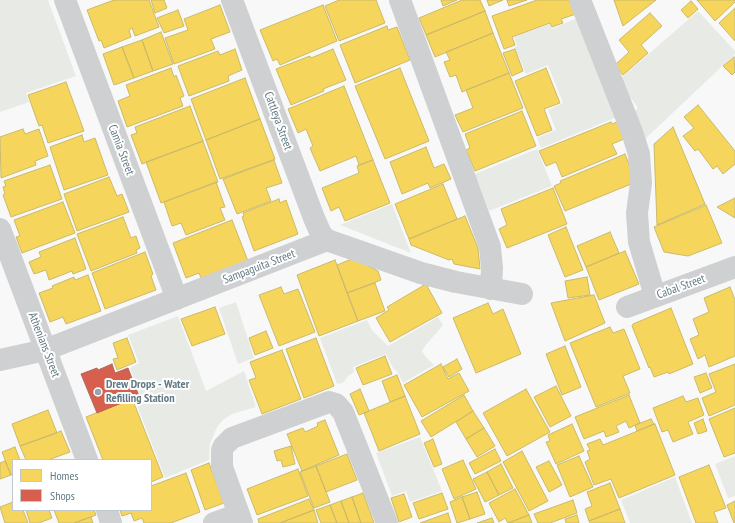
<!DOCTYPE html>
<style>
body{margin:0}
#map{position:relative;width:735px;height:523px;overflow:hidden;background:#f8f8f8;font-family:"PT Sans Narrow",sans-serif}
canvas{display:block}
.legend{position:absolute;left:12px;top:459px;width:140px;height:52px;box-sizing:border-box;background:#fff;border:1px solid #c0cace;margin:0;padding:5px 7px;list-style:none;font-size:12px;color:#627a84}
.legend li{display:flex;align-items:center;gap:8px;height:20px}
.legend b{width:20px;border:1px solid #c0cace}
</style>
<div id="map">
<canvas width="735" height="523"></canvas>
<ul class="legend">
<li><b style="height:11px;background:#f6d55c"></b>Homes</li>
<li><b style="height:11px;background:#d6604d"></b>Shops</li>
</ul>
</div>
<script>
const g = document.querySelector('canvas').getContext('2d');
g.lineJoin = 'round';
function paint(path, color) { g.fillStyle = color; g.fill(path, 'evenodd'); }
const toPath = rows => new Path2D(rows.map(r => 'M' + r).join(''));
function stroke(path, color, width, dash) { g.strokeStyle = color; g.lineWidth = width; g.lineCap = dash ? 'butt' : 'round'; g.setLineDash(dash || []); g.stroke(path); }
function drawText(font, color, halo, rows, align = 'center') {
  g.font = font + ' "PT Sans Narrow",sans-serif'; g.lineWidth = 4; g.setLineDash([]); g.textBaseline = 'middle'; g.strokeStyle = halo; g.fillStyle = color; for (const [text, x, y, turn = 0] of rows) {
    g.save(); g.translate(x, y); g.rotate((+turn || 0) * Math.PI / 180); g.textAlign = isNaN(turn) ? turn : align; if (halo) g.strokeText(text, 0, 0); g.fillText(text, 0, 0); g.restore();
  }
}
paint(toPath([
 [0,0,48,0,76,76,26,93,29,102,0,112],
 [698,11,735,51,735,54,643,141,632,113,638,108,628,94,620,79],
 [577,18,617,117,541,148,537,138,556,130,548,110,563,103,548,65,526,74,515,47,517,46,514,37,550,24,552,29],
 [537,149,552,186,489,211,475,174],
 [392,204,411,253,340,225],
 [236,302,254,358,238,364,219,308],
 [178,316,206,391,244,371,256,407,232,414,223,420,217,427,210,444,209,460,165,478,135,400,141,397,130,368,139,363,128,335],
 [438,317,443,325,425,346,422,351,425,356,434,365,403,383,397,371,393,368,386,354,353,367,354,372,348,376,343,383,337,384,320,338,367,320,372,330,388,346],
 [420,437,442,491,410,502,406,491,392,496,376,453],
 [735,456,735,496,728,498,715,464],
 [675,477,692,523,630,523,621,500]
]), '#e8ebe5');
const homes = toPath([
 [114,0,149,0,159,27,135,36,132,28,129,30,131,37,104,48,101,40,99,41,87,10,114,0],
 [151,0,164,0,167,8,155,13,151,0],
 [339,0,376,0,385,23,339,41,325,6,339,0],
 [441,0,457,0,443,6,441,0],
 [462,0,480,0,485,11,426,35,419,18,462,0],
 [487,0,503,0,489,6,487,0],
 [507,0,527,0,509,6,507,0],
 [537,0,571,0,576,14,561,19,563,23,552,27,550,23,512,37,515,45,504,49,492,16,537,0],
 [614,0,656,0,623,26,614,0],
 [697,0,735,0,735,2,715,21,697,0],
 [691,1,698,9,688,18,681,10,691,1],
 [220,5,230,32,211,39,215,49,174,64,165,38,188,30,184,19,220,5],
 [323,5,337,41,280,65,277,59,273,61,260,30,323,5],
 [735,8,735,41,719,23,735,8],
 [178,10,184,26,164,33,157,18,178,10],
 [485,11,493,33,435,57,426,35,485,11],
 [650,13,662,26,641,45,648,53,623,75,615,65,629,52,619,40,650,13],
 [387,26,388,30,397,27,410,60,355,83,340,45,387,26],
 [161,32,173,64,153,71,142,40,161,32],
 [493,33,509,73,462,92,456,75,450,77,444,62,450,60,446,52,493,33],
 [142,40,153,71,134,78,122,47,142,40],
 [122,47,134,78,114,85,103,54,122,47],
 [235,49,242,70,228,76,229,81,189,96,178,66,218,51,220,55,235,49],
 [333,49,346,80,323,89,324,91,291,105,276,69,310,56,311,58,333,49],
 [515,49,523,71,512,76,503,53,515,49],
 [734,57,735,72,732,75,723,66,734,57],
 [171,68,174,77,176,75,184,96,180,98,183,106,127,127,118,101,130,96,126,85,171,68],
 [400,68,429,141,385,159,355,86,400,68],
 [546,68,560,103,544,109,552,130,537,136,515,81,546,68],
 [509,73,523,108,463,132,455,115,473,108,466,90,509,73],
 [245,78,260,119,206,140,191,99,245,78],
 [66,82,84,131,48,143,42,125,39,126,28,95,66,82],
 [344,86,373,160,359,165,356,156,320,171,310,148,313,146,306,129,298,133,288,109,344,86],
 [698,105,735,151,735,164,723,174,717,166,713,169,698,149,695,151,683,136,694,128,684,117,698,105],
 [190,106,203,141,142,164,131,135,137,133,135,127,190,106],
 [522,111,536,146,475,171,466,150,470,148,465,134,522,111],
 [260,119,275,159,220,179,206,140,260,119],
 [611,122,612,124,617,122,624,139,612,144,617,154,562,177,556,162,546,166,539,151,611,122],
 [673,127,705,204,657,225,654,144,673,127],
 [23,129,25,134,39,129,48,156,35,161,36,165,1,178,0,137,23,129],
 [82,135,84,142,95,138,108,175,64,190,50,147,82,135],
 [203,141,218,182,161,203,146,162,203,141],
 [426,147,434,168,444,164,451,179,430,188,428,183,402,194,390,162,426,147],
 [625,154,636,182,565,211,554,186,561,183,560,181,625,154],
 [274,160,282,183,266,188,271,201,237,214,223,179,274,160],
 [373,160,390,203,345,221,339,207,331,211,322,188,359,173,357,166,373,160],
 [50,165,62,199,11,217,3,195,5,194,3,187,6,186,4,181,50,165],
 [109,177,117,196,122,194,129,212,77,231,64,194,109,177],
 [216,182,225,207,220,208,225,220,186,235,181,223,172,226,164,202,216,182],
 [443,184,457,219,409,239,395,204,443,184],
 [553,188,567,224,507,248,499,229,507,225,501,209,553,188],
 [735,198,735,218,717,207,735,198],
 [279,199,280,203,286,200,298,234,254,251,242,217,244,216,243,213,279,199],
 [63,202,75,233,22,253,16,237,20,236,14,220,63,202],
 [706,205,722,243,688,256,664,252,654,227,706,205],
 [465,216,478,248,480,269,454,264,452,259,449,260,411,245,409,239,465,216],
 [123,217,131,238,136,236,140,248,136,250,137,253,91,271,77,234,123,217],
 [232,220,248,261,201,278,199,273,186,278,173,243,232,220],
 [566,227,583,270,565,277,548,235,566,227],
 [610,232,619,253,586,267,577,246,610,232],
 [75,238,86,269,73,274,72,271,49,280,46,270,34,274,29,262,41,257,39,252,75,238],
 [625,251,639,284,599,300,586,267,625,251],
 [145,252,153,274,151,276,156,290,105,309,92,273,145,252],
 [354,258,378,271,381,280,347,293,337,265,354,258],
 [335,260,358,321,319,336,297,275,335,260],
 [88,275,101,311,66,324,63,317,50,322,39,293,53,288,52,286,74,277,75,280,88,275],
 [587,277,590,295,568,298,565,281,587,277],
 [375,283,385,311,358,321,347,293,375,283],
 [426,284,442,313,390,342,376,318,389,310,387,307,426,284],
 [281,287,284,294,298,289,315,332,279,346,259,295,281,287],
 [730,287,735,300,735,356,709,367,705,355,698,359,690,339,699,335,693,319,709,312,704,298,730,287],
 [594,295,605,323,565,341,551,303,594,295],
 [488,303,493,314,503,309,521,354,476,373,453,318,488,303],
 [215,307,225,334,192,346,181,319,215,307],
 [671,308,693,364,669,374,668,372,654,377,650,367,649,368,632,326,633,324,671,308],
 [610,327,613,333,624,329,640,369,623,376,630,393,596,407,570,343,610,327],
 [266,331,273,348,255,355,249,338,266,331],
 [127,338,136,362,117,370,113,359,118,358,113,343,127,338],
 [316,338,334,386,304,398,286,349,316,338],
 [565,346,581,387,562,395,546,354,565,346],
 [282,350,301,399,262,414,249,380,256,378,250,362,282,350],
 [385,356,392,374,363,385,356,368,385,356],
 [457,359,462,369,449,377,443,367,457,359],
 [441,364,448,379,459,373,469,391,422,417,404,385,441,364],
 [735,364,735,405,709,416,702,398,716,392,709,374,735,364],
 [706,373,712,388,700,393,694,377,706,373],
 [397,375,405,396,390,402,382,381,397,375],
 [556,386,571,416,550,427,534,397,556,386],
 [360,389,369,411,359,415,350,394,360,389],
 [526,389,550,432,507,456,483,413,526,389],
 [464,395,473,411,431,437,421,421,464,395],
 [629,395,640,423,629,428,626,421,616,426,619,432,606,437,604,431,584,439,575,417,629,395],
 [405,396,420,434,379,451,364,413,405,396],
 [683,396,686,402,698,398,704,415,688,422,693,434,673,442,668,430,662,432,653,408,683,396],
 [132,398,163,477,151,482,151,460,103,460,86,417,132,398],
 [735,408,735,453,724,457,709,419,735,408],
 [48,410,57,433,20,446,12,424,48,410],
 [473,411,484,428,466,439,456,422,473,411],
 [651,419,654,424,637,431,635,425,651,419],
 [703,419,707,431,698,434,694,423,703,419],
 [325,420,339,455,302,471,287,434,303,428,305,432,318,426,317,423,325,420],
 [572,424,584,451,556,464,546,442,550,441,548,435,572,424],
 [655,424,675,475,619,498,611,479,594,485,585,462,590,459,587,451,590,450,587,444,600,439,603,445,655,424],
 [484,428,495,446,477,457,466,439,484,428],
 [61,431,70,452,48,460,26,460,20,446,61,431],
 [433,439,442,464,434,467,424,443,433,439],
 [291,446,295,464,283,467,281,460,277,461,274,451,291,446],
 [15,447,20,460,13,460,13,474,11,475,2,452,15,447],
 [495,449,501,461,475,474,469,463,495,449],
 [522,451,548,501,529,511,503,462,522,451],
 [347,454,357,480,326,492,316,466,347,454],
 [579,456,593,487,570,497,557,465,579,456],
 [463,460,476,489,454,499,442,469,463,460],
 [5,461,11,475,0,479,0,463,5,461],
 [549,461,562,485,549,492,536,467,549,461],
 [209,463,224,503,205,510,191,470,209,463],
 [501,464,513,488,499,495,487,472,501,464],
 [709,465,726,508,714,512,718,523,696,523,679,477,709,465],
 [316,466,330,502,314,508,300,472,316,466],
 [298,469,308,496,257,515,247,489,298,469],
 [487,472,499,495,485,502,473,479,487,472],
 [186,473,200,512,171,523,144,523,142,518,134,521,131,513,122,516,120,510,151,510,151,486,186,473],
 [610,483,620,509,589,521,585,509,592,506,587,492,610,483],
 [515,489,529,515,508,523,505,518,499,522,489,503,515,489],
 [477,492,485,514,470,519,462,497,477,492],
 [363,493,374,523,361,523,352,497,363,493],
 [442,493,448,509,419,519,413,503,442,493],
 [404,494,412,517,399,522,391,498,404,494],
 [352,497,361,523,349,523,341,501,352,497],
 [462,497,470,519,457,523,450,502,462,497],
 [309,499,314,510,280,523,259,523,258,519,309,499],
 [573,500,577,513,550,523,538,523,534,514,573,500],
 [341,501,349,523,337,523,330,505,341,501],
 [735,501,735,523,734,523,727,505,735,501],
 [13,502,13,510,23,510,28,523,5,523,0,507,13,502],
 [330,505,337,523,321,523,316,510,330,505],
 [620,509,625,523,590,523,589,521,620,509],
 [26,510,49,510,52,518,39,523,30,523,26,510],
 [54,510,94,510,96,515,74,523,59,523,54,510],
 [314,510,318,523,280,523,314,510],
 [448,513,451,523,420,523,448,513],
 [529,515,532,523,508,523,529,515],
 [577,515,579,523,566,523,565,519,577,515],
 [91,517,93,523,74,523,91,517],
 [492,518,494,523,477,523,492,518]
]);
paint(homes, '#f6d55c');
stroke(homes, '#caba68', 1);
const shops = toPath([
 [112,364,115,373,128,368,139,396,97,413,81,374,97,368,98,370,112,364]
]);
paint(shops, '#d6604d');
stroke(shops, '#b3685e', 1);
stroke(toPath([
 [65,0,177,299],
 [232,0,314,218,321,234,327,240],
 [400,0,490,247,492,268,491,289],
 [580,0,632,132,639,154,641,183,637,213,639,242,655,296],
 [0,229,87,460],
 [627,307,735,267],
 [0,360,45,350,327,240,421,273,456,282,522,294],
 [107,510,111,523],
 [214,523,239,514],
 [242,523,222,467,222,450,224,446,232,438,329,402,336,404,343,412,387,523]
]), '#ced0d1', 22);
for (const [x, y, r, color] of [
 [98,392,4,"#96a6ad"]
]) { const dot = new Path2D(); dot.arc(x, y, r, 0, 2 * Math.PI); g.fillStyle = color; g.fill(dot); stroke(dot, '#fff', 1.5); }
drawText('12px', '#627a84', '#fff', [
 ["Cattleya Street",278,121,70],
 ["Camia Street",121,150,69],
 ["Sampaguita Street",259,267,-21],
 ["Cabal Street",681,287,-20],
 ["Athenians Street",44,345,69]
]);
drawText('bold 12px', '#627a84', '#fff', [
 ["Drew Drops - Water",106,385],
 ["Refilling Station",106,399]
], 'left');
</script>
